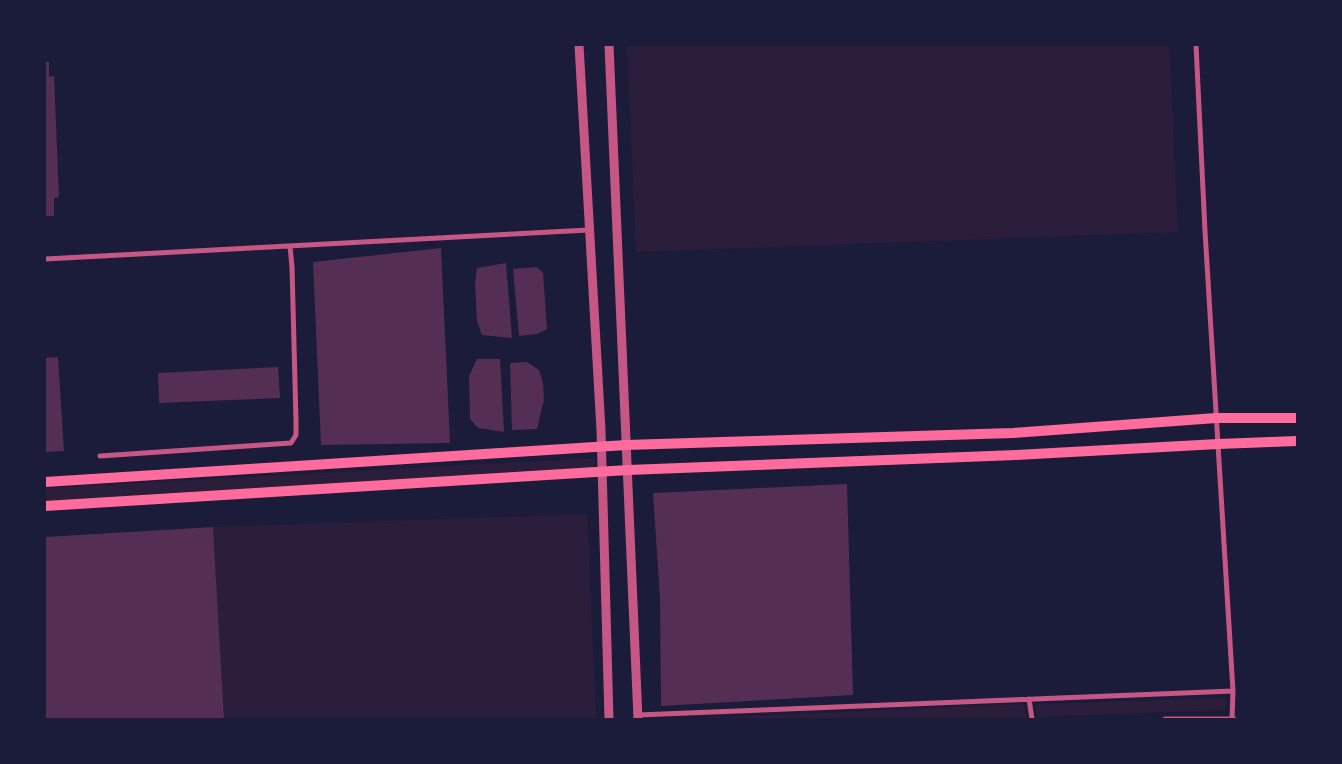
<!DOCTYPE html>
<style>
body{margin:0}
#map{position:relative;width:1342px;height:764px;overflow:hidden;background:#1b1b3a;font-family:Commissioner,sans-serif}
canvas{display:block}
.frame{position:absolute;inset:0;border:46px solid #1b1b3a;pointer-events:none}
</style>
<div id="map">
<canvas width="1342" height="764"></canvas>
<div class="frame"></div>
</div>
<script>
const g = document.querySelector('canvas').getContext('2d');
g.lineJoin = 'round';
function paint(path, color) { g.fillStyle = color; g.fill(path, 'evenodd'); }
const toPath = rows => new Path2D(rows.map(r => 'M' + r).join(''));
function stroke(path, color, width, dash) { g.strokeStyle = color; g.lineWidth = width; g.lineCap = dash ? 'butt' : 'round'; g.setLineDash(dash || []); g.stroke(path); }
paint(toPath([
 [627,45,1169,45,1178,232,636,252],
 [595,458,594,470,45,503,45,488],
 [587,514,596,719,224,719,213,527],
 [1226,698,1225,710,1038,717,1036,704],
 [1024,704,1027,718,1013,719,675,719]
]), '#2a1e3b');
paint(toPath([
 [45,62,49,62,49,77,54,76,59,197,54,198,54,216,45,216],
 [441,248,450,443,321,445,313,262],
 [506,263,512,338,482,335,477,321,475,283,477,268],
 [537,267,543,273,547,329,537,334,519,336,513,269],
 [58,357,64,451,45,452,45,358],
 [477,359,500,359,504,432,478,428,470,419,469,376],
 [527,362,539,370,543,383,544,400,537,429,512,430,510,363],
 [278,367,280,398,159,403,158,373],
 [847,484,853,695,661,706,660,598,653,493],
 [213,527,224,719,45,719,45,537]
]), '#542f53');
stroke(toPath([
 [1196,45,1205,231,1233,691,1232,719],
 [45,259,588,230],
 [100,456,291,443,296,435,296,421,292,267,290,246],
 [1029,699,1032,719],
 [638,715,1233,691],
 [1165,719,1234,719]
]), '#c65784', 5);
stroke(toPath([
 [579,45,601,430,609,719],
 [609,45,638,719]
]), '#c65784', 9);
stroke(toPath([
 [45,482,626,445,1013,433,1216,418,1297,418],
 [45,506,628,470,1016,455,1218,444,1297,441]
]), '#ff6b9d', 10);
</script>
